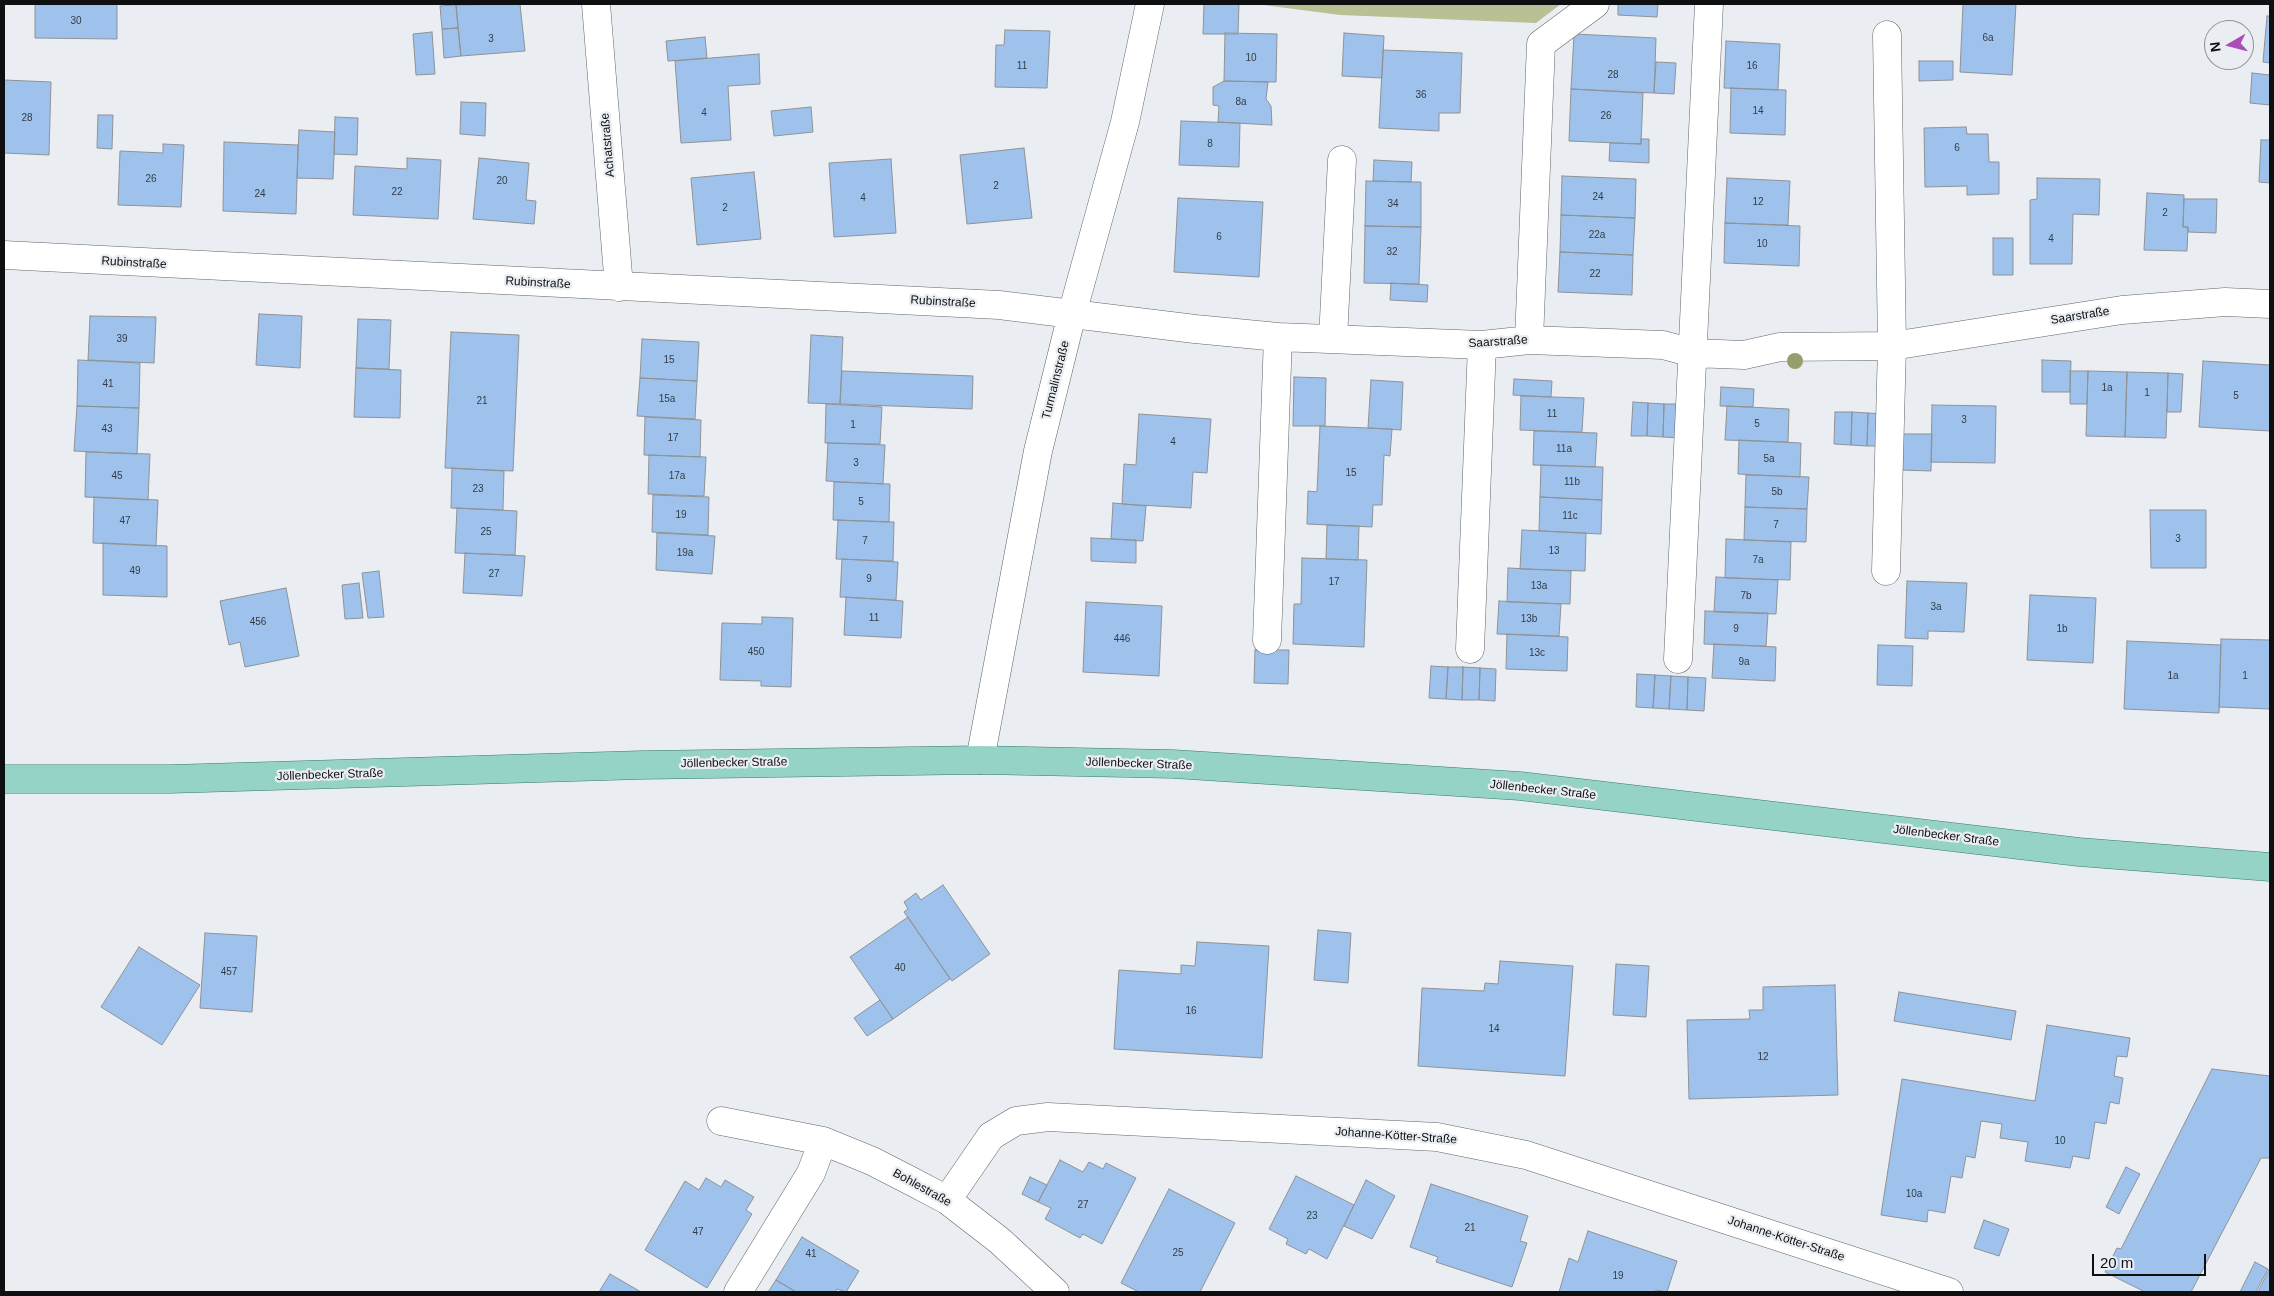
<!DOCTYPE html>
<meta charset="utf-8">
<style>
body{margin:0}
#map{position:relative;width:2274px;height:1296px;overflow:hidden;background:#eaeef3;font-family:Helvetica,sans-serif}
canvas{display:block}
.frame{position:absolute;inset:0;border:5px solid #0d0f10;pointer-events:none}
.north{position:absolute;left:2204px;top:20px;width:50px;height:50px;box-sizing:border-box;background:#eaeef3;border:1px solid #929598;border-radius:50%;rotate:262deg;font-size:14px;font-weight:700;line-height:20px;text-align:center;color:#0d0f10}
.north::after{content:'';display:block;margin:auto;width:18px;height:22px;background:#a94eb9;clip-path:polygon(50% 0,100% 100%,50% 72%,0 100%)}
.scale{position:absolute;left:2092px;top:1254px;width:114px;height:22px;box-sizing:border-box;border:2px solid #0d0f10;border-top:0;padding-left:6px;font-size:15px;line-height:18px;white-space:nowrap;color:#0d0f10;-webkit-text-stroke:4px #eaeef3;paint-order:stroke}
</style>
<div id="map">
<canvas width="2274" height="1296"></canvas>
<div class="frame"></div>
<div class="north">N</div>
<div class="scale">20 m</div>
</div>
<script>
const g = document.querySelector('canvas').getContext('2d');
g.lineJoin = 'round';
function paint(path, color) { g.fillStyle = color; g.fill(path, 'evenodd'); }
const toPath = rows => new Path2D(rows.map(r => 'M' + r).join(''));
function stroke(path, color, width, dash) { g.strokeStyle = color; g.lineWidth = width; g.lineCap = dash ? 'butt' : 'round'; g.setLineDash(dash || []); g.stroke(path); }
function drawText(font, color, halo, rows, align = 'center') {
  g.font = font + ' Helvetica,sans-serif'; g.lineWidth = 4.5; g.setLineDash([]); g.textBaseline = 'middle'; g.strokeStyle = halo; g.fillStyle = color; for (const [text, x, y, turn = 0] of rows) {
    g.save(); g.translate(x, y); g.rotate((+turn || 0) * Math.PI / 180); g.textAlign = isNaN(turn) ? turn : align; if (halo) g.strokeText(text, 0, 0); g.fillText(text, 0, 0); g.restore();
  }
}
paint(toPath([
 [1256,4,1561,4,1536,23,1340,15]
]), '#b9c093');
const building = toPath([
 [35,4,117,4,117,39,35,38,35,4],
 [520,4,525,51,461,56,456,5,520,4],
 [1204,4,1239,4,1238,34,1203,34,1204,4],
 [1618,4,1658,4,1657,17,1618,15,1618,4],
 [1963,4,2016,4,2012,75,1960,72,1963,4],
 [456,5,458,28,442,29,440,6,456,5],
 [2267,16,2270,16,2270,63,2263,62,2267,16],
 [458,28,461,56,444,58,442,29,458,28],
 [1005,30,1050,31,1047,88,995,87,996,45,1004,45,1005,30],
 [432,32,435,74,416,75,413,34,432,32],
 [1225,33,1277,34,1276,82,1224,81,1225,33],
 [1344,33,1384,36,1382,78,1342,76,1344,33],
 [1574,34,1656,38,1654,93,1571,89,1574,34],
 [705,37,707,58,668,61,666,41,705,37],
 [1726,41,1780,44,1778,90,1724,88,1726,41],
 [1383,50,1462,53,1460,113,1439,113,1439,131,1379,128,1383,50],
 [759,54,760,84,728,86,731,140,681,143,675,61,759,54],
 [1919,61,1953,61,1953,80,1919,81,1919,61],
 [1656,62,1676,63,1674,94,1654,93,1656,62],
 [2252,73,2270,75,2270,105,2250,103,2252,73],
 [4,80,51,82,49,155,4,153,4,80],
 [1224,81,1268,82,1266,99,1271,106,1272,125,1218,122,1219,106,1213,105,1213,87,1224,81],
 [1731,88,1786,90,1785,135,1730,133,1731,88],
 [1571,89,1643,93,1641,144,1569,141,1571,89],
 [461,102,486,103,485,136,460,134,461,102],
 [811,107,813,132,774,136,771,111,811,107],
 [98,115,113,115,112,149,97,148,98,115],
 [335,117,358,118,357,155,334,154,335,117],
 [1181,121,1240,123,1239,167,1179,165,1181,121],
 [1966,127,1967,134,1988,134,1989,162,1999,162,1999,194,1967,195,1967,186,1925,187,1924,128,1966,127],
 [299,130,335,132,333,179,297,178,299,130],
 [1641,139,1649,139,1649,163,1609,161,1610,143,1641,144,1641,139],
 [2261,140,2270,140,2270,183,2259,182,2261,140],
 [224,142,298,145,296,214,223,211,224,142],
 [163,144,184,145,181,207,118,205,120,151,163,153,163,144],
 [1024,148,1032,218,967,224,960,155,1024,148],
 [407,158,441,160,438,219,353,215,355,166,407,169,407,158],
 [479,158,529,163,526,200,536,201,534,224,473,219,479,158],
 [891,159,896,233,834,237,829,163,891,159],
 [1374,160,1412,162,1411,182,1373,181,1374,160],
 [754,172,761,239,697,245,691,178,754,172],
 [1562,176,1636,179,1635,218,1561,215,1562,176],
 [1727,178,1790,181,1788,225,1725,223,1727,178],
 [2037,178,2100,179,2099,215,2073,214,2072,264,2030,264,2030,200,2037,199,2037,178],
 [1366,181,1421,182,1421,227,1365,226,1366,181],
 [2147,193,2184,195,2183,227,2188,227,2187,251,2144,250,2147,193],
 [1178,198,1263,202,1259,277,1174,272,1178,198],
 [2184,199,2217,199,2216,233,2188,232,2188,227,2183,227,2184,199],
 [1561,215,1635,218,1633,255,1560,252,1561,215],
 [1725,223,1800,226,1799,266,1724,263,1725,223],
 [1365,226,1421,227,1419,284,1364,283,1365,226],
 [1993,238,2013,238,2013,275,1993,275,1993,238],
 [1560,252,1633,255,1632,295,1558,292,1560,252],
 [1391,283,1428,285,1427,302,1390,300,1391,283],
 [259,314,302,316,300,368,256,365,259,314],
 [90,316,156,317,154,363,88,360,90,316],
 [358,319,391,320,389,369,356,368,358,319],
 [451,332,519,335,513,471,445,468,451,332],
 [811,335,843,337,840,404,808,403,811,335],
 [642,339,699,342,697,381,640,378,642,339],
 [78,360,140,363,139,408,77,406,78,360],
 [2042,360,2071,361,2070,392,2042,392,2042,360],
 [2203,361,2270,365,2270,431,2199,427,2203,361],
 [356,368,401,370,400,418,354,417,356,368],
 [842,371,973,376,972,409,840,404,842,371],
 [2070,371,2088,371,2087,404,2070,404,2070,371],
 [2088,371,2127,372,2125,437,2086,436,2088,371],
 [2127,372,2168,373,2166,438,2125,437,2127,372],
 [2168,373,2183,374,2181,412,2167,412,2168,373],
 [1294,377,1326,378,1325,426,1293,426,1294,377],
 [640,378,697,381,695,419,637,416,640,378],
 [1514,379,1552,381,1551,397,1513,395,1514,379],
 [1371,380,1403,382,1401,430,1368,428,1371,380],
 [1721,387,1754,389,1753,407,1720,406,1721,387],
 [1521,396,1584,398,1582,432,1520,430,1521,396],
 [1633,402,1648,403,1647,436,1631,436,1633,402],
 [1648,403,1664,404,1663,437,1647,436,1648,403],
 [826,404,882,407,880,444,825,443,826,404],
 [1664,404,1681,404,1680,438,1663,437,1664,404],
 [1932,405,1996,406,1995,463,1931,462,1932,405],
 [77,406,139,408,137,454,74,451,77,406],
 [1727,406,1789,409,1788,442,1725,440,1727,406],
 [1835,412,1852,412,1851,445,1834,444,1835,412],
 [1852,412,1868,413,1867,446,1851,445,1852,412],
 [1868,413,1886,414,1884,446,1867,446,1868,413],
 [1139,414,1211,419,1207,473,1193,472,1191,508,1122,504,1124,464,1136,465,1139,414],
 [645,417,701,420,700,457,644,455,645,417],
 [1320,426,1392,429,1390,456,1384,455,1382,505,1373,505,1372,527,1307,524,1308,491,1317,492,1320,426],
 [1534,431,1597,433,1595,467,1533,465,1534,431],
 [1901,434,1932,434,1931,471,1900,470,1901,434],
 [1739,440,1801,443,1800,477,1738,474,1739,440],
 [828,443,885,445,883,484,826,481,828,443],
 [86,452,150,454,148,500,85,497,86,452],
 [649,455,706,457,704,496,648,494,649,455],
 [1541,465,1603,467,1602,500,1540,497,1541,465],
 [452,468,504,471,503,510,451,508,452,468],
 [1746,475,1809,477,1807,509,1745,507,1746,475],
 [834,482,890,484,889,522,833,520,834,482],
 [653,495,709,497,708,535,652,532,653,495],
 [94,497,158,500,156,546,93,543,94,497],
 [1540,497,1602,500,1601,534,1539,531,1540,497],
 [1113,503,1146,506,1143,541,1111,539,1113,503],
 [1745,507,1807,509,1806,542,1744,540,1745,507],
 [457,508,517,511,515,555,455,553,457,508],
 [2150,510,2206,510,2206,568,2151,568,2150,510],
 [838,520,894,522,893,561,836,559,838,520],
 [1327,525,1359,526,1358,560,1326,559,1327,525],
 [1522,530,1586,533,1585,571,1520,569,1522,530],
 [657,533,715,536,712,574,656,570,657,533],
 [1091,538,1136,540,1136,563,1091,561,1091,538],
 [1726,539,1791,542,1790,580,1725,578,1726,539],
 [103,543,167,546,167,597,103,595,103,543],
 [465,553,525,556,522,596,463,593,465,553],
 [1302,558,1367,560,1364,647,1293,644,1294,604,1301,604,1302,558],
 [842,559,898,562,896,600,840,597,842,559],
 [1508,568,1571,571,1570,604,1507,602,1508,568],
 [379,571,384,617,368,618,362,573,379,571],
 [1716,577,1778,580,1776,614,1714,612,1716,577],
 [1907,581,1967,583,1964,632,1928,631,1928,639,1905,638,1907,581],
 [359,583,363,618,345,619,342,585,359,583],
 [286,588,299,656,245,667,240,642,229,645,220,601,286,588],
 [2030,595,2096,598,2093,663,2027,660,2030,595],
 [846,597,903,601,901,638,844,635,846,597],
 [1499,601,1561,604,1559,636,1497,634,1499,601],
 [1086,602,1162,606,1159,676,1083,672,1086,602],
 [1705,611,1768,613,1766,646,1704,644,1705,611],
 [762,617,793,618,791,687,761,686,761,681,720,680,722,623,762,624,762,617],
 [1507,634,1568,637,1567,671,1506,669,1507,634],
 [2221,639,2270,640,2270,709,2219,707,2221,639],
 [2127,641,2221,645,2219,713,2124,709,2127,641],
 [1714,644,1776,647,1775,681,1712,678,1714,644],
 [1878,645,1913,646,1912,686,1877,685,1878,645],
 [1255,650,1289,650,1288,684,1254,683,1255,650],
 [1431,666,1448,667,1446,699,1429,698,1431,666],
 [1448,667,1463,667,1462,700,1446,699,1448,667],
 [1463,667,1480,668,1479,700,1462,700,1463,667],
 [1480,668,1496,669,1495,701,1479,700,1480,668],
 [1637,674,1655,675,1653,708,1636,707,1637,674],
 [1655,675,1671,676,1669,709,1653,708,1655,675],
 [1671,676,1688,677,1687,710,1669,709,1671,676],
 [1688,677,1706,678,1704,711,1687,710,1688,677],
 [943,885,990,954,952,981,904,912,908,909,904,902,916,893,921,900,943,885],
 [908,917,950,979,893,1019,850,957,908,917],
 [1318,930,1351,933,1348,983,1314,980,1318,930],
 [205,933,257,936,252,1012,200,1008,205,933],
 [1197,942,1269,946,1262,1058,1114,1049,1119,970,1181,974,1181,965,1195,966,1197,942],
 [139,947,200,985,162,1045,101,1007,139,947],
 [1500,961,1573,966,1565,1076,1418,1066,1422,988,1484,991,1485,983,1498,984,1500,961],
 [1616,964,1649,966,1646,1017,1613,1015,1616,964],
 [1835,985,1838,1095,1689,1099,1687,1020,1750,1019,1749,1010,1763,1010,1763,987,1835,985],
 [1899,992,2016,1011,2011,1040,1894,1021,1899,992],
 [880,1000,893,1019,867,1036,854,1018,880,1000],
 [2047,1025,2130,1038,2127,1057,2117,1056,2114,1076,2123,1078,2119,1104,2110,1102,2106,1124,2095,1122,2089,1159,2073,1156,2070,1168,2025,1161,2028,1142,2000,1138,2002,1124,1981,1121,1975,1158,1966,1156,1962,1178,1951,1176,1945,1213,1928,1210,1927,1222,1881,1215,1902,1079,2035,1101,2047,1025],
 [2212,1069,2270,1076,2270,1158,2261,1158,2191,1292,2145,1292,2105,1272,2117,1248,2121,1249,2212,1069],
 [1060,1160,1083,1172,1089,1162,1103,1169,1106,1163,1136,1178,1102,1244,1083,1234,1080,1238,1045,1219,1051,1208,1038,1202,1060,1160],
 [2126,1167,2140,1174,2119,1214,2106,1207,2126,1167],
 [1296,1176,1354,1205,1327,1259,1309,1249,1306,1254,1286,1244,1288,1239,1269,1229,1296,1176],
 [1030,1177,1047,1185,1038,1202,1022,1194,1030,1177],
 [706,1178,721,1187,725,1180,754,1197,746,1210,752,1214,707,1288,645,1250,685,1181,699,1190,706,1178],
 [1366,1180,1395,1196,1372,1239,1344,1226,1366,1180],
 [1431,1184,1528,1216,1520,1241,1527,1243,1512,1287,1436,1262,1438,1257,1410,1247,1431,1184],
 [1169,1189,1235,1223,1200,1292,1139,1292,1121,1283,1169,1189],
 [1984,1220,2009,1229,1999,1256,1974,1248,1984,1220],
 [1588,1231,1677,1261,1667,1292,1656,1290,1655,1292,1559,1292,1569,1258,1578,1262,1588,1231],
 [802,1237,859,1271,846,1292,837,1289,835,1292,796,1292,776,1280,802,1237],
 [2255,1262,2268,1269,2256,1292,2240,1292,2255,1262],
 [2270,1268,2270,1292,2258,1292,2270,1268],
 [610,1274,641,1292,599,1292,610,1274],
 [776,1280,796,1292,768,1292,776,1280]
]);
paint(building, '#9fc2ed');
stroke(building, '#8e9296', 1);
const minor = toPath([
 [596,4,619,287],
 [4,255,999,305,1195,329,1278,337,1482,345,1529,340,1663,345,1693,353,1744,355,1780,347,1892,346,2122,310,2225,302,2270,304],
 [1333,339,1342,160],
 [1529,340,1541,44,1595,4],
 [1886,571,1892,346,1887,35],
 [1267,640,1278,337],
 [1470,649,1482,345],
 [1678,659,1709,4],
 [980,760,1038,451,1072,314,1125,122,1150,4],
 [721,1121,823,1141,872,1161,911,1181,947,1200,1000,1241,1055,1292],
 [947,1200,991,1136,1016,1121,1048,1117,1437,1137,1526,1155,1949,1292],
 [738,1292,811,1173,823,1141]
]);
const major = toPath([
 [4,779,170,779,642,765,980,760,1173,764,1520,786,2079,852,2270,867]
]);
stroke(minor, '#616468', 29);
stroke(major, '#377b6d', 29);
stroke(minor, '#fff', 28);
stroke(major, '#94d3c5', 28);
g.fillStyle = '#979d6d';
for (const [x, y] of [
 [1795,361]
]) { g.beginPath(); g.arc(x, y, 8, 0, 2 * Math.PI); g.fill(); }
drawText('10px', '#323c47', null, [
 ["30",76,21],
 ["6a",1988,38],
 ["3",491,39],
 ["10",1251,58],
 ["11",1022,66],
 ["16",1752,66],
 ["28",1613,75],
 ["36",1421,95],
 ["8a",1241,102],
 ["14",1758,111],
 ["4",704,113],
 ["26",1606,116],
 ["28",27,118],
 ["8",1210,144],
 ["6",1957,148],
 ["26",151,179],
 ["20",502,181],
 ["2",996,186],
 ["22",397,192],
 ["24",260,194],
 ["24",1598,197],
 ["4",863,198],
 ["12",1758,202],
 ["34",1393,204],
 ["2",725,208],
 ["2",2165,213],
 ["22a",1597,235],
 ["6",1219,237],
 ["4",2051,239],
 ["10",1762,244],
 ["32",1392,252],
 ["22",1595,274],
 ["39",122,339],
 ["15",669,360],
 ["41",108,384],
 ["1a",2107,388],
 ["1",2147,393],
 ["5",2236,396],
 ["15a",667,399],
 ["21",482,401],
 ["11",1552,414],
 ["3",1964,420],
 ["5",1757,424],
 ["1",853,425],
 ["43",107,429],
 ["17",673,438],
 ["4",1173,442],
 ["11a",1564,449],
 ["5a",1769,459],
 ["3",856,463],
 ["15",1351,473],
 ["45",117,476],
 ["17a",677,476],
 ["11b",1572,482],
 ["23",478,489],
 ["5b",1777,492],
 ["5",861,502],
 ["19",681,515],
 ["11c",1570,516],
 ["47",125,521],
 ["7",1776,525],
 ["25",486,532],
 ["3",2178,539],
 ["7",865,541],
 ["13",1554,551],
 ["19a",685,553],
 ["7a",1758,560],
 ["49",135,571],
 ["27",494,574],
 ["9",869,579],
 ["17",1334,582],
 ["13a",1539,586],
 ["7b",1746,596],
 ["3a",1936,607],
 ["11",874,618],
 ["13b",1529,619],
 ["456",258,622],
 ["9",1736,629],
 ["1b",2062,629],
 ["446",1122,639],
 ["450",756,652],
 ["13c",1537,653],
 ["9a",1744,662],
 ["1a",2173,676],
 ["1",2245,676],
 ["40",900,968],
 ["457",229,972],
 ["16",1191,1011],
 ["14",1494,1029],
 ["12",1763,1057],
 ["10",2060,1141],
 ["10a",1914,1194],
 ["27",1083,1205],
 ["23",1312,1216],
 ["21",1470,1228],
 ["47",698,1232],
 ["25",1178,1253],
 ["41",811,1254],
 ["19",1618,1276]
]);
drawText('12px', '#0d0f10', '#eaeef3', [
 ["Achatstraße",608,145,-95],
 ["Rubinstraße",134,263,3],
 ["Rubinstraße",538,283,3],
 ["Rubinstraße",943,302,3],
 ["Saarstraße",2080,316,-9],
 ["Saarstraße",1498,342,-4],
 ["Turmalinstraße",1056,380,-76],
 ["Jöllenbecker Straße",734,763,-1],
 ["Jöllenbecker Straße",1139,764,2],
 ["Jöllenbecker Straße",330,775,-2],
 ["Jöllenbecker Straße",1543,790,6],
 ["Jöllenbecker Straße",1946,836,7],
 ["Johanne-Kötter-Straße",1396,1136,4],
 ["Bohlestraße",922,1188,29],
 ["Johanne-Kötter-Straße",1786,1239,18]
]);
</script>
